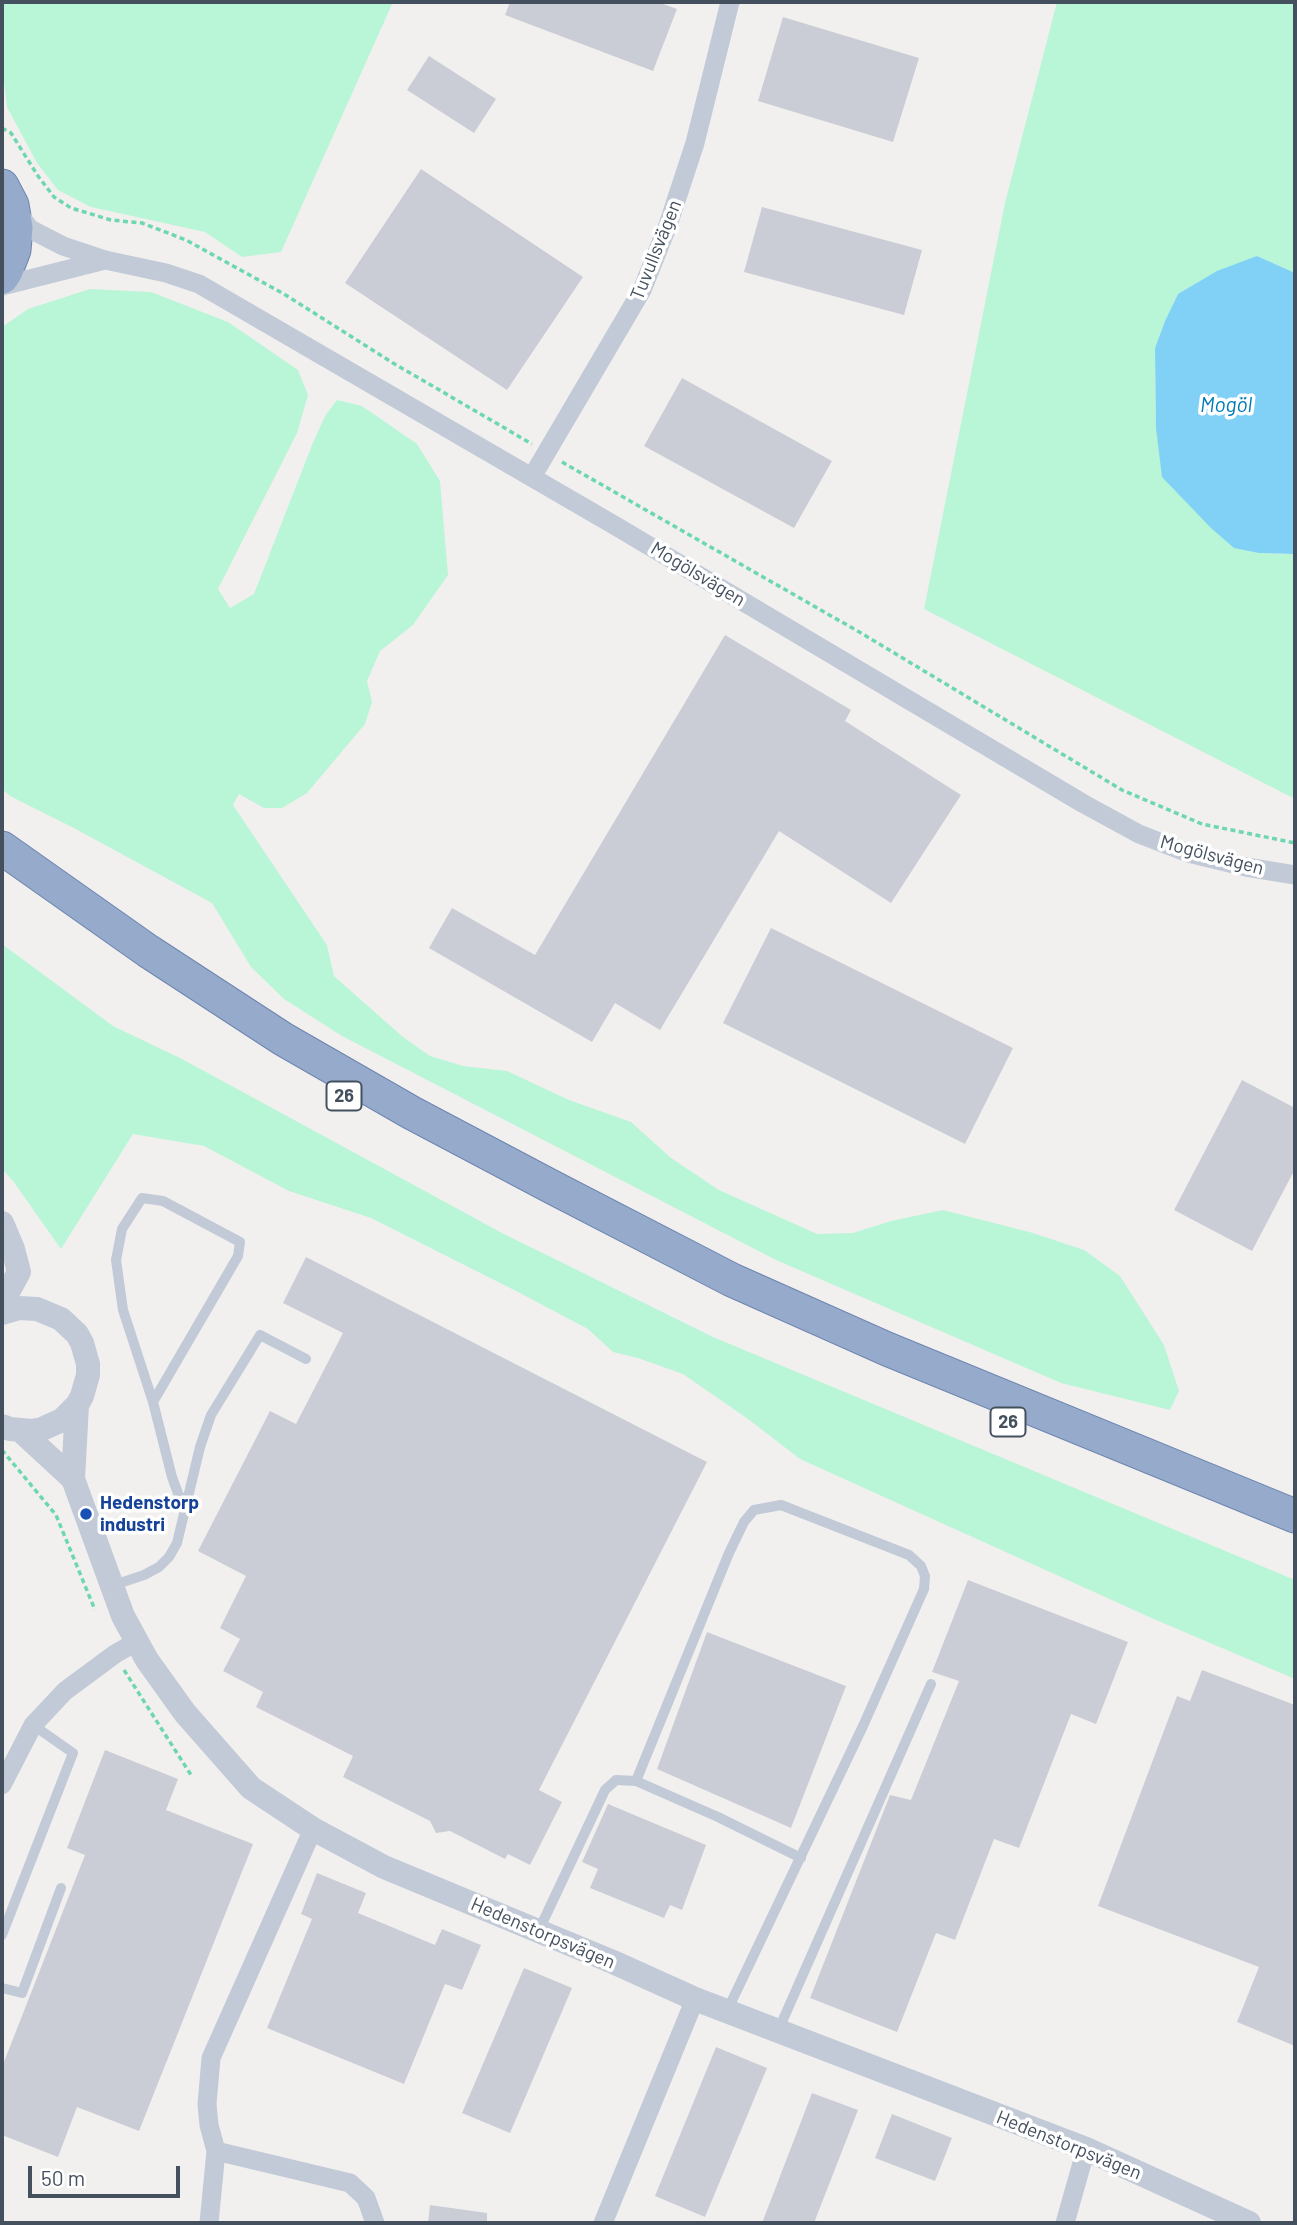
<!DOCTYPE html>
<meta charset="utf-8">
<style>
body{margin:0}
#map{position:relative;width:1297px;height:2225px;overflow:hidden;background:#f2f0ef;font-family:Barlow,sans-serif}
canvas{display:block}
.frame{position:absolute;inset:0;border:4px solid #45505f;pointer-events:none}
.scale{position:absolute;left:28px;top:2166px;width:152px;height:32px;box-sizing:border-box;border:4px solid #45505f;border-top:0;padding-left:9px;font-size:21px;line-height:24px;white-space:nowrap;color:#45505f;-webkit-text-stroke:5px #fff;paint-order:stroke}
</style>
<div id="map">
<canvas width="1297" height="2225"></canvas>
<div class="frame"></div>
<div class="scale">50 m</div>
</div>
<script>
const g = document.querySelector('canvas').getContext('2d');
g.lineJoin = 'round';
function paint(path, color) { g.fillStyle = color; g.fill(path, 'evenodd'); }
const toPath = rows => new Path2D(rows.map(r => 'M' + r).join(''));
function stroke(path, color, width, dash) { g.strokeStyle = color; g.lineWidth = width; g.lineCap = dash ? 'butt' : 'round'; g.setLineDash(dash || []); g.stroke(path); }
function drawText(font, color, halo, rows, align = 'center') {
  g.font = font + ' Barlow,sans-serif'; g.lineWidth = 7; g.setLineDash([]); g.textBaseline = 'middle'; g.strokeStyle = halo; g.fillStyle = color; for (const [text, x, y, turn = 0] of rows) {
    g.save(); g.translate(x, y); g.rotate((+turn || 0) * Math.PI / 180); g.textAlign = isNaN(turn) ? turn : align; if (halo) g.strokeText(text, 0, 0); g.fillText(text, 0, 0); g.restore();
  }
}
paint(toPath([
 [2,2,393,2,281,252,242,257,205,232,91,207,58,190,37,163,7,107,2,63],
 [1057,2,1295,2,1295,273,1257,256,1178,294,1165,321,1155,348,1156,428,1259,553,1295,554,1295,799,924,609,1005,203],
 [90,289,151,292,228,322,298,370,308,395,297,433,218,589,230,608,254,594,312,445,325,416,337,400,362,406,417,444,440,481,448,575,413,625,380,651,367,681,372,702,365,724,307,793,282,808,264,808,239,794,233,805,327,945,334,976,403,1037,430,1056,463,1066,507,1071,569,1100,631,1122,671,1158,719,1190,817,1234,853,1233,891,1221,943,1210,1033,1233,1084,1250,1120,1276,1164,1345,1179,1391,1170,1410,1061,1383,776,1260,342,1036,284,999,251,967,212,903,72,827,10,796,2,789,2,327,28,309],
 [2,944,113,1026,182,1059,502,1233,713,1337,1295,1580,1295,1679,1156,1620,800,1459,748,1419,683,1374,638,1358,613,1352,588,1329,518,1292,371,1218,289,1191,204,1146,133,1134,61,1249,13,1181,2,1169]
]), '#b9f5d7');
paint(toPath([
 [1257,256,1295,273,1295,554,1259,553,1234,548,1211,528,1162,477,1156,428,1155,348,1165,321,1178,294,1217,271]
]), '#81d0f6');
paint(toPath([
 [510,2,658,2,677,9,653,71,505,15],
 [783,17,919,58,893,142,758,101],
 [429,56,496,99,474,133,407,90],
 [421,169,583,277,507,390,345,283],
 [762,207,922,250,904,315,744,272],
 [682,378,832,461,794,528,644,446],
 [725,635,851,710,845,721,961,795,891,903,779,831,660,1030,615,1003,592,1042,429,948,452,908,535,955],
 [771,928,1013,1048,965,1144,723,1023],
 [1242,1080,1295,1108,1295,1169,1252,1251,1174,1210],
 [306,1257,707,1462,539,1790,562,1802,530,1865,508,1854,505,1859,450,1831,436,1833,430,1821,343,1777,353,1756,256,1707,263,1692,223,1671,240,1639,220,1628,246,1576,198,1551,270,1411,296,1424,343,1333,283,1303],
 [968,1580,1128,1642,1096,1724,1071,1714,1019,1848,994,1839,955,1940,936,1933,897,2032,810,1998,890,1795,911,1800,959,1681,932,1672],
 [707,1632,846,1686,791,1828,657,1769],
 [1202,1670,1295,1705,1295,2046,1237,2022,1259,1967,1098,1906,1177,1696,1190,1701],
 [105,1750,178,1779,166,1810,253,1844,139,2131,77,2107,58,2157,2,2135,2,2067,85,1855,67,1848],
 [608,1804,706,1845,682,1910,670,1905,664,1918,590,1888,598,1869,582,1862],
 [317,1873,366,1893,358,1913,435,1945,442,1929,481,1945,462,1990,445,1984,404,2084,267,2028,312,1919,301,1914],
 [524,1968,572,1988,510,2133,462,2113],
 [716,2047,767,2068,705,2217,655,2196],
 [812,2093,858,2110,814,2223,762,2223],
 [892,2114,952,2138,935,2181,875,2158],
 [430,2205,487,2213,487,2223,428,2223]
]), '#cbcdd6');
const trunk = toPath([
 [2,186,12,205,16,228,14,250,6,271,2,277],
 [2,848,148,951,283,1039,412,1113,552,1187,732,1280,887,1349,1295,1516]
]);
stroke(trunk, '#6d85b0', 35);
stroke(toPath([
 [2,128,11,133,38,176,54,197,71,208,111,220,142,223,186,240,284,294,393,363,532,444],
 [562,462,861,633,1122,790,1202,824,1295,843],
 [2,1450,56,1515,95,1610],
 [124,1670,191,1775]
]), '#6dd7af', 3.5, [5, 3.5]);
stroke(toPath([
 [153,1402,238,1256,240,1242,163,1201,142,1198,122,1229,116,1260,123,1310,153,1402,172,1477,179,1496,187,1502],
 [111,1586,144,1575,159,1567,169,1557,177,1543,200,1447,211,1415,260,1335,306,1359],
 [636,1781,718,1817,801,1858],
 [539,1930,605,1790,616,1780,636,1781,729,1553,744,1522,754,1510,781,1505,909,1555,921,1566,925,1576,924,1589,863,1726,727,2011],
 [2,1935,73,1753,33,1725],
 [2,1988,22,1993,61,1888],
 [778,2031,931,1684]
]), '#c1cad6', 10);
stroke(toPath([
 [17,212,30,229,63,246,105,260,166,273,199,284,614,525,1084,804,1139,834,1188,853,1246,867,1295,875],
 [2,286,105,260],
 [532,477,642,290,668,225,695,143,730,2],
 [2,1785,33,1725,65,1691,115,1654,136,1642],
 [216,2151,350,2183,366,2198,375,2223],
 [209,2223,216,2151,209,2125,207,2104,211,2058,313,1829],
 [603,2223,695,1999],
 [1065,2223,1086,2149]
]), '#c1cad6', 19);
stroke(toPath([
 [2,1223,13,1249,19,1272,2,1303],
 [2,1313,19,1308,37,1309,61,1319,77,1334,82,1343,88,1364,88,1375,82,1396,77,1405,62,1420,42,1429,32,1431,10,1429,2,1426],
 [77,1405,73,1479,123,1616,147,1660,185,1713,251,1788,313,1829,384,1867,613,1962,695,1999,1086,2149,1249,2223],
 [21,1431,73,1479]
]), '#c1cad6', 24);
stroke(trunk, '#96aacb', 33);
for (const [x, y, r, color] of [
 [86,1514,7,"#1a4fb4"]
]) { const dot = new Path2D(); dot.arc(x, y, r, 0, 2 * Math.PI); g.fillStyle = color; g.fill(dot); stroke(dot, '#fff', 2.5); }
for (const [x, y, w] of [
 [344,1096,35],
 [1008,1422,35]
]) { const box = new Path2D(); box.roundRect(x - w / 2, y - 14.5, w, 29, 5); g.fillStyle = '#fff'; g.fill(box); stroke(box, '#45505f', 2); }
drawText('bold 18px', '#45505f', null, [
 ["26",344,1096],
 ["26",1008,1422]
]);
drawText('19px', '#45505f', '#fff', [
 ["Tuvullsvägen",656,250,-68],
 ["Mogölsvägen",698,574,31],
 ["Mogölsvägen",1212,855,15],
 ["Hedenstorpsvägen",543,1933,23],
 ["Hedenstorpsvägen",1069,2145,22]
]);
drawText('bold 19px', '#164399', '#fff', [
 ["Hedenstorp",100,1503],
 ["industri",100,1525]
], 'left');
drawText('italic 21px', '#007bb7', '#fff', [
 ["Mogöl",1226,405]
]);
</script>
